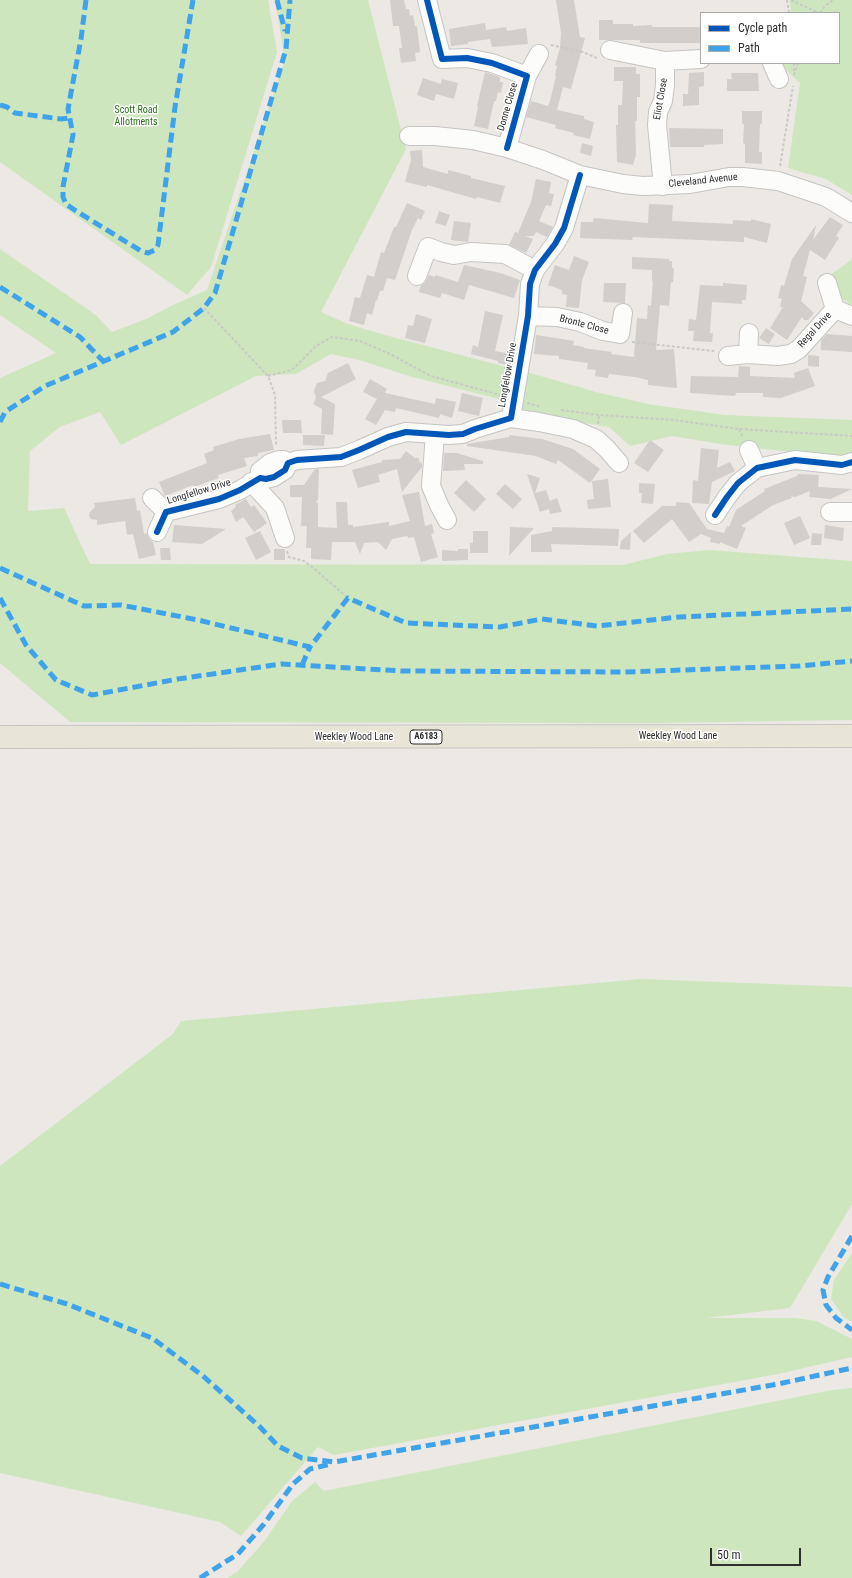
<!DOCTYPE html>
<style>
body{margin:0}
#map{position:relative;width:852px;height:1578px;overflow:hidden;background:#ece8e4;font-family:"Roboto Condensed",sans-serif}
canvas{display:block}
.legend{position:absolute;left:700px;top:12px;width:140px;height:52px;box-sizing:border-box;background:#fff;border:1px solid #ababab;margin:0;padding:5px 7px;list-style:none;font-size:12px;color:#2e2e2e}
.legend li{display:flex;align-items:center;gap:8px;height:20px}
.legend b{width:20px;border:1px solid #ababab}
.scale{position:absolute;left:710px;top:1548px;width:91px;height:18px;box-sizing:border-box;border:2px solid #2e2e2e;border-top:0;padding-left:5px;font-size:12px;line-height:14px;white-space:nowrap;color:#2e2e2e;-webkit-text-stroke:3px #fff;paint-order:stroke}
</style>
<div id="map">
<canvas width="852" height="1578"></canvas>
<ul class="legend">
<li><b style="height:5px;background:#0057b8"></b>Cycle path</li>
<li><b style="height:5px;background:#3ea3eb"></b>Path</li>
</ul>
<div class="scale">50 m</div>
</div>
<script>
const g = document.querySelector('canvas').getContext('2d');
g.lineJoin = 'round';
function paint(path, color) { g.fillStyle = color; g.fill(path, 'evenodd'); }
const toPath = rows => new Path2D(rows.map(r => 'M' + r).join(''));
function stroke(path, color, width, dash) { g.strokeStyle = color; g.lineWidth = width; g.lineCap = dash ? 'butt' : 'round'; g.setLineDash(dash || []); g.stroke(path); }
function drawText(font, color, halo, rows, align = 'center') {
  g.font = font + ' "Roboto Condensed",sans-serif'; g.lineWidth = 3; g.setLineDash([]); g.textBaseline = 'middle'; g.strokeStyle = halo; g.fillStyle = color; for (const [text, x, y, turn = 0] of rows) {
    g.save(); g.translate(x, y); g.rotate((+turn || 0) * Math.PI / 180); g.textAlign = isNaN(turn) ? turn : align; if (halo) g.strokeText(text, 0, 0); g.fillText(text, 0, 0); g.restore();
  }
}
paint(toPath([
 [0,0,268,0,277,52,211,267,187,295,0,162],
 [275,0,368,0,406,149,321,312,348,324,385,335,510,368,499,399,409,376,359,360,331,354,296,374,256,376,121,445,100,412,60,427,30,451,28,511,64,508,90,564,623,565,667,554,709,550,852,561,852,720,658,723,70,722,0,663,0,378,56,353,0,315,0,249,96,315,112,332,146,319,175,304,207,290,285,60],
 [790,0,852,0,852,195,826,179,788,168,800,83,791,75,781,63,839,63,839,13,791,13],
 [852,258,852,305,841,298,830,275,850,261],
 [527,372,596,392,648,404,725,415,852,420,852,455,819,455,720,444,672,436,630,446,609,427,556,418,518,408],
 [641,979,852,987,852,1204,790,1308,706,1318,795,1318,816,1321,852,1339,852,1357,778,1374,691,1390,334,1455,318,1447,241,1536,220,1522,0,1473,0,1166,173,1034,181,1021],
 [852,1253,852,1322,844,1318,831,1299,834,1280],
 [852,1388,852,1578,227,1578,237,1572,263,1543,292,1501,315,1482,324,1491,832,1390]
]), '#cee6be');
paint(toPath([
 [390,0,404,0,406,9,409,9,410,16,413,15,415,26,417,26,420,52,415,53,416,61,401,63,399,48,402,48,399,26,393,26],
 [556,0,574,0,580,37,585,38,571,89,563,87,557,110,584,116,584,119,594,122,590,139,573,135,574,133,555,128,556,125,526,117,531,101,548,106,550,101,556,76,555,75,557,66,555,65,560,48,561,33],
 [599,20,613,20,613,24,633,24,633,26,652,25,652,27,701,27,701,43,640,43,640,40,599,40],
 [485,23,486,30,506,27,507,31,526,28,528,44,492,47,490,39,468,42,468,44,451,46,449,29],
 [614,67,636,67,636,74,640,74,640,97,637,97,637,121,635,121,636,155,633,165,617,162,616,125,618,125,618,105,622,105,623,81,614,81],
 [485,72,500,77,500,82,503,82,501,93,498,92,496,101,494,101,488,129,474,126,478,107,477,106],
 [704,72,704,86,699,87,699,105,683,106,683,94,688,94,689,73],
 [731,73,758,73,759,91,727,91,727,79,732,79],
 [423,78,441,84,442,79,458,83,454,99,436,94,434,101,417,95],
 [742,111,762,111,762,124,760,124,759,152,762,152,762,164,745,163,745,144,743,143,744,124,742,124],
 [669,128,723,129,723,144,704,145,704,147,670,147],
 [582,143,593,146,591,156,580,153],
 [422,150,423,167,448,174,448,170,471,176,471,178,505,186,500,203,477,197,476,199,427,185,427,187,405,182,411,160,410,151],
 [536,179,551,182,549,193,554,194,551,206,546,205,539,221,553,227,547,237,536,232,534,236,525,236,533,239,526,253,509,245,515,232,518,233,531,202],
 [407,203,425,211,421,220,418,218,412,230,395,280,387,278,383,291,380,291,377,301,376,300,372,315,367,313,364,325,349,321,355,297,360,298,367,275,374,277,381,252,384,253,394,227,396,227],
 [649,204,673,205,672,221,733,224,733,220,751,221,751,219,771,224,767,243,744,237,744,242,633,237,632,240,580,238,581,222,593,222,594,218,648,223],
 [439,211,450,215,446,226,435,223],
 [830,217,843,225,836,236,839,238,825,260,810,250,803,276,807,277,801,301,814,313,808,320,804,320,802,317,787,340,770,328,783,307,780,307,782,299,778,298,781,285,784,286,792,259,816,225,813,240],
 [454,221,471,223,468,242,451,240],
 [574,256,589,262,582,280,579,308,566,307,567,295,562,294,562,290,548,285,555,265,569,270],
 [632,257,669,259,669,261,672,261,672,268,674,268,673,282,671,282,669,306,660,305,656,350,674,349,677,388,648,385,648,380,635,377,609,374,608,378,595,376,596,370,587,369,588,363,559,359,559,356,534,354,536,335,574,341,573,345,584,347,584,348,612,352,611,354,634,357,637,318,647,319,648,305,651,306,653,281,652,281,652,270,632,269],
 [464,265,500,273,520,280,514,298,469,285,464,300,442,293,440,298,419,292,421,285,424,284,429,275,435,277,435,275,458,282],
 [604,283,626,283,625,303,603,302],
 [723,283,747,285,746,300,742,300,742,304,712,302,710,333,713,333,712,342,693,341,694,331,688,331,689,319,696,320,700,285,723,286],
 [485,311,503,315,495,351,511,354,509,365,498,363,498,361,471,354,473,345,478,347],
 [416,314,432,319,425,343,405,338,408,325,413,326],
 [766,328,775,334,769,344,759,338],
 [827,334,852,336,852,352,821,350,821,340],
 [808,355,819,356,819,367,808,366],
 [348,363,356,379,321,397,335,404,333,435,321,434,322,409,313,404,316,398,314,391,317,383,325,381,328,373],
 [739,366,750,367,750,376,795,378,794,373,808,368,815,386,781,398,763,397,763,393,736,393,735,396,690,393,691,376,738,377],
 [370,379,387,389,385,393,435,404,436,398,456,402,452,418,440,414,439,418,396,408,395,412,385,410,376,425,365,419,377,399,363,392],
 [462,393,483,398,479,416,458,411],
 [282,420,301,420,302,433,283,433],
 [270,434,274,450,258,453,258,456,244,458,247,466,218,475,219,478,194,487,193,485,165,496,159,482,207,463,204,454,214,450,213,447,239,439],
 [303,435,325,435,324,446,303,445],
 [509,435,542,439,573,449,600,469,590,483,558,460,556,464,536,456,467,446,467,444,509,437],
 [650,440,664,450,648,472,634,463],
 [701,448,719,450,717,468,730,462,735,471,712,482,709,504,692,503,693,480,698,481],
 [406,451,415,458,419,458,419,461,422,464,422,467,402,492,397,469,378,475,380,482,358,488,352,470,382,462,382,460,400,459],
 [444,453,457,453,483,461,483,464,464,464,465,470,443,471],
 [315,469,319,469,318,499,316,503,318,503,318,527,337,528,336,502,347,502,348,525,353,525,353,527,389,522,389,526,410,521,402,495,419,492,425,526,432,524,434,533,431,534,438,557,421,562,414,537,408,538,407,536,392,539,386,550,378,542,364,543,360,554,355,542,332,542,331,560,311,559,311,548,306,548,307,526,301,526,302,497,290,497,290,485,304,485],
 [527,474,540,478,535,493,546,490,550,501,557,498,562,512,550,514,549,509,540,512],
 [798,474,819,475,818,487,852,489,831,499,809,497,810,491,795,497,791,496,792,498,773,505,741,526,746,528,737,549,720,542,720,544,710,542,711,538,701,534,689,542,672,519,644,543,633,531,662,506,676,506,676,502,689,503,707,529,724,533,727,526,729,527,736,510,765,491,764,489,797,476],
 [608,479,611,507,588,509,587,500,594,499,592,481],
 [466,480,486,499,474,512,454,493],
 [639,483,655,484,653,504,641,503,642,493,639,493],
 [505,484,522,499,513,509,496,494],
 [135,498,137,511,140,510,144,534,147,533,149,539,153,542,156,555,139,559,133,534,127,535,125,521,97,525,97,520,91,519,89,516,90,512,95,507,94,503],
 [246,499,251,507,254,505,267,523,254,532,243,517,236,522,231,511,236,507,235,505],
 [800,516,810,538,794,545,784,523],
 [174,525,226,529,202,544,172,542],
 [825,525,844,528,843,541,824,538],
 [510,527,534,528,509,556],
 [552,527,619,529,618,546,551,544,552,552,531,552,531,535,552,531],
 [260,531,271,552,256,560,245,538],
 [473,531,488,531,488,553,470,553,470,543,473,543],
 [631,532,630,550,620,549,621,541],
 [812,533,822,534,821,545,811,545],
 [160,548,170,548,171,560,161,560],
 [274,549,285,549,285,560,274,560],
 [458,549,468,549,468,560,442,561,442,550,458,551]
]), '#d1cecb');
const minor = toPath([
 [427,0,442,59,467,58,492,63,527,76,507,148],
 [610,50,665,61],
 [772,63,779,79],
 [527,76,539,54],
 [409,136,435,136,473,140,507,148,543,160,580,175,623,184,643,186,690,184,729,177,743,177,778,181,826,197,852,213],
 [663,186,657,125,658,112,663,101,665,85,665,61,701,59],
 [417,276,428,247,441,252,454,255,471,252,505,254,535,270],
 [827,283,835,309],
 [528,316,557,317,580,322,603,331,620,334,623,313],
 [748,354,749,333],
 [728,356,748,354,778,356,791,354,799,349,835,309,852,316],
 [511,418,539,422,573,429,596,439,607,449,619,463],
 [435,434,431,486,439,505,447,520],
 [749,450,757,468],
 [260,478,260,471,270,463,279,460,284,460,288,463],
 [251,482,275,508,285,538],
 [152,498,166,512],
 [830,512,852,512],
 [715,515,727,497,738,483,757,468,795,460,842,465,852,462],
 [157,532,166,512,219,499,240,490,260,478,266,479,274,477,285,470,288,463,297,460,341,457,359,450,388,437,406,432,449,435,463,434,475,429,511,418,528,316,530,284,535,270,555,244,564,228,580,175]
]);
const major = toPath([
 [0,737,852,736]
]);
stroke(minor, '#c5c4c5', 20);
stroke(major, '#c6c5c4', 24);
stroke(toPath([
 [787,0,789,13],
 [791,0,819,13],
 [820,13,825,6,833,0],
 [551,45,583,52,597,58],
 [794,63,794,72],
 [794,75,798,63],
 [780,166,793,86],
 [204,308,268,376,275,395,276,445],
 [632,342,714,351],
 [268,376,292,370,316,346,332,337,360,341,390,354,431,376,500,395],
 [527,403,539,406],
 [561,410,599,415,674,420,739,429,852,436],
 [598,424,599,415],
 [739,429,743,438],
 [287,551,289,557,304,561,312,567,348,598]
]), '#c9c9c8', 2, [3, 2]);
stroke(minor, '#fcfcfb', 18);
stroke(major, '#e8e4d6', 22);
stroke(toPath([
 [86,0,81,39,68,109,73,135,63,187,63,197,66,204,76,211,141,251,148,253,155,250,158,245,175,107,193,0],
 [277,0,285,31],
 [0,105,7,107,15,113,61,119,70,118],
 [0,287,80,337,103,361],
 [0,422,5,412,45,386,173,332,204,308,215,293,286,49,290,0],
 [0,568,84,606,121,605,198,620,310,647,348,598,406,623,500,627,542,619,597,626,679,617,852,609],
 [0,598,26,645,56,680,92,695,178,679,281,664,402,671,625,672,799,666,852,661],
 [302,665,310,647],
 [852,1236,828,1277,823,1290,826,1305,836,1318,852,1330],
 [0,1284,67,1304,152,1338,203,1376,260,1427,278,1446,302,1458,334,1462,778,1384,852,1368],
 [200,1578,238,1554,264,1524,293,1484,310,1469,331,1464]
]), '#3ea3eb', 5, [10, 5]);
stroke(toPath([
 [427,0,442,59,467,58,492,63,527,76,507,148],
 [715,515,727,497,738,483,757,468,795,460,842,465,852,462],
 [157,532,166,512,219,499,240,490,260,478,266,479,274,477,285,470,288,463,297,460,341,457,359,450,388,437,406,432,449,435,463,434,475,429,511,418,528,316,530,284,535,270,555,244,564,228,580,175]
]), '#0057b8', 6);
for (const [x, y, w] of [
 [426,737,32]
]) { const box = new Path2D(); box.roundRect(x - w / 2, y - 7, w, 14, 3); g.fillStyle = '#fff'; g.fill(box); stroke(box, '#2e2e2e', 1); }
drawText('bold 9px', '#2e2e2e', null, [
 ["A6183",426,737]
]);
drawText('10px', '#2e2e2e', '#fff', [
 ["Eliot Close",661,99,-80],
 ["Donne Close",508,107,-74],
 ["Cleveland Avenue",703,181,-6],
 ["Bronte Close",584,325,15],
 ["Regal Drive",815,330,-47],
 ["Longfellow Drive",508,375,-80],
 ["Longfellow Drive",199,492,-17],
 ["Weekley Wood Lane",678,736],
 ["Weekley Wood Lane",354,737]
]);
drawText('10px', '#2c6e1b', '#fff', [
 ["Scott Road",136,110],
 ["Allotments",136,122]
]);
</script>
